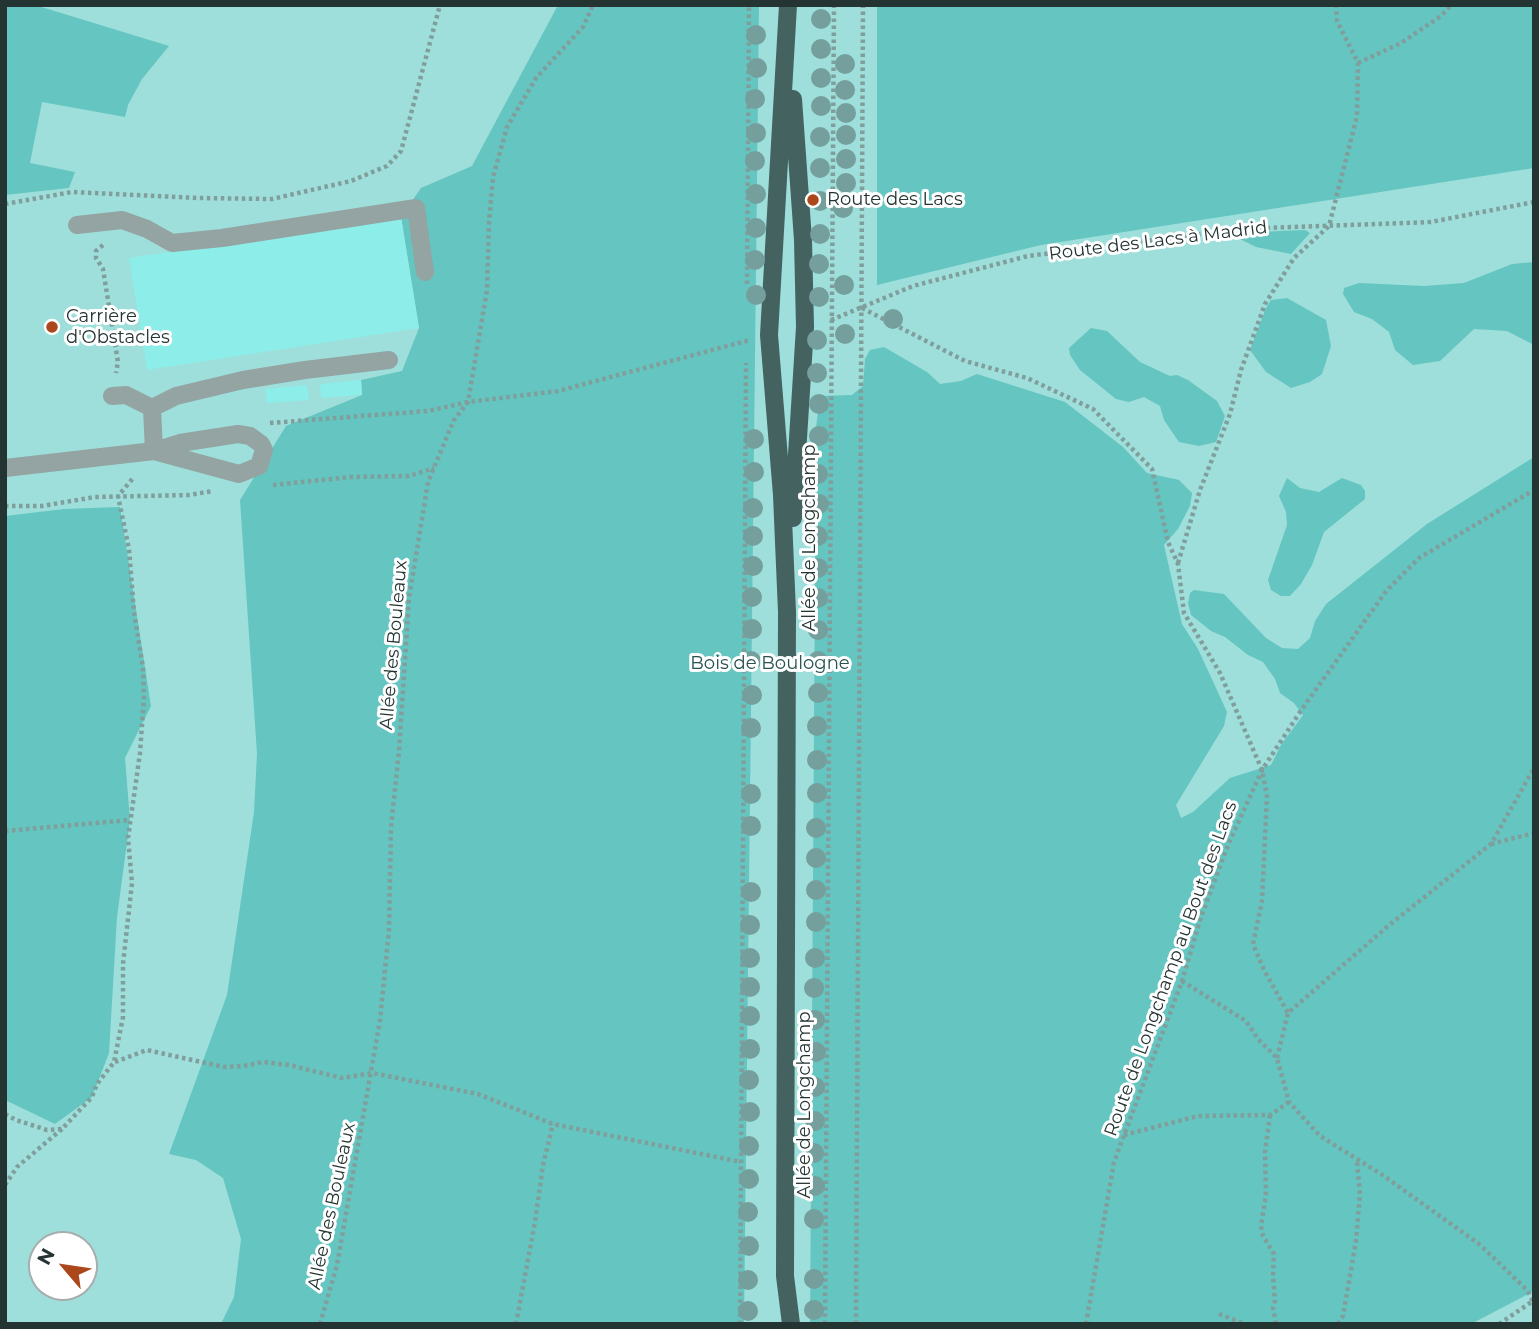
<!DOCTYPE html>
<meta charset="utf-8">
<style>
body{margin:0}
#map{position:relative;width:1539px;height:1329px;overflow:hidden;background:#d4fdfa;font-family:Montserrat,sans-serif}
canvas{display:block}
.frame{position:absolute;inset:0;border:7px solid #233432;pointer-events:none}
.north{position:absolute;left:28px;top:1231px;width:70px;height:70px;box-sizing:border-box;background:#fff;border:2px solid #a7aead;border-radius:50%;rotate:299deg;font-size:19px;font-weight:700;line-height:28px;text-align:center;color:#233432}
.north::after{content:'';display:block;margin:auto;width:24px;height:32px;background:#ac461b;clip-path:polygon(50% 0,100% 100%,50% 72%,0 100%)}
</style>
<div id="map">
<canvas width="1539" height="1329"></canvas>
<div class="frame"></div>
<div class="north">N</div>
</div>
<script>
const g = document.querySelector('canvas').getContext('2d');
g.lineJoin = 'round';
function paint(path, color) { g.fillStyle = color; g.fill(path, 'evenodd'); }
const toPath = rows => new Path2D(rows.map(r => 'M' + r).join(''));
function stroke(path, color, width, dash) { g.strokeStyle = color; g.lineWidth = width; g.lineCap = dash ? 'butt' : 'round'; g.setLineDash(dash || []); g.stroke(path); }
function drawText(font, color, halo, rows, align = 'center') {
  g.font = font + ' Montserrat,sans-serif'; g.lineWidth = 6; g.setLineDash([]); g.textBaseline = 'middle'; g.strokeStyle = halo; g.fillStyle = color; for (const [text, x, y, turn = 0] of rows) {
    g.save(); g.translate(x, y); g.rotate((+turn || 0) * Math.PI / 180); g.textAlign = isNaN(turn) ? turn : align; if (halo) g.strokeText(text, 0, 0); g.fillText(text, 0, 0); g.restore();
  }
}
paint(toPath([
 [5,5,1534,5,1534,1324,5,1324],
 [42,1245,84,1245,84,1287,42,1287]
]), '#9edfdb');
paint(toPath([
 [5,5,35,5,169,46,142,79,128,105,125,117,42,102,30,163,75,172,69,188,5,195],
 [558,5,759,5,744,1324,221,1324,234,1297,241,1239,223,1178,196,1160,169,1154,227,995,254,812,257,754,240,500,286,426,362,395,361,380,402,371,419,328,401,217,421,188,472,166],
 [877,5,1534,5,1534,168,1041,245,877,285],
 [1305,230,1310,233,1291,254,1256,247,1238,238,1234,233],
 [1534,262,1534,345,1507,331,1474,329,1440,361,1413,365,1395,350,1389,332,1372,319,1354,312,1343,294,1344,288,1359,283,1424,286,1464,283,1512,264],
 [1287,298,1326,320,1331,346,1322,374,1310,382,1291,388,1266,372,1250,350,1266,308,1271,300],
 [1091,328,1107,331,1140,362,1170,376,1177,375,1188,380,1217,401,1225,416,1216,442,1199,446,1179,442,1164,420,1160,406,1144,397,1129,402,1116,399,1080,370,1070,355,1069,348],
 [884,347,927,372,940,384,961,381,977,374,1065,402,1123,447,1147,473,1179,480,1192,493,1190,506,1178,529,1164,545,1182,624,1198,649,1227,712,1224,726,1176,805,1181,818,1193,812,1230,778,1271,765,1281,745,1303,715,1294,703,1280,693,1275,679,1263,662,1248,655,1225,637,1211,631,1191,615,1188,603,1190,593,1194,590,1224,594,1266,638,1282,648,1298,649,1310,638,1315,621,1326,604,1427,524,1534,457,1534,1291,1471,1324,810,1324,816,428,820,396,852,395,863,386,865,359,870,350],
 [1287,478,1300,488,1319,492,1342,478,1361,485,1365,491,1365,499,1324,532,1312,565,1301,584,1290,596,1281,596,1271,590,1268,580,1287,525,1286,512,1279,496],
 [120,507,151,706,125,758,130,820,117,917,109,1053,92,1097,55,1124,5,1100,5,516,64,509]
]), '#65c5c0');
paint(toPath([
 [401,217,419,328,147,370,129,258],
 [361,380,362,395,321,398,320,384],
 [307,385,309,400,267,403,265,389]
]), '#8dede8');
stroke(toPath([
 [1358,63,1401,43,1441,16,1451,5],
 [5,204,72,192,198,198,272,199,351,181,387,166,401,151,440,5],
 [103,245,96,251,96,258,103,269,118,362,116,373],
 [747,284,749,5],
 [862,308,965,361,1027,378,1093,409,1152,469,1168,542,1178,564,1184,613,1220,673,1262,770,1267,796,1262,901,1253,944,1264,970,1288,1013],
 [831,320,913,286,1028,256,1239,229,1431,222,1534,202],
 [270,423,428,411,468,402,558,391,750,340],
 [273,485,351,477,409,476,434,468],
 [5,506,42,506,95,497,189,495,213,491],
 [1178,563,1200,490,1230,414,1241,370,1265,304,1294,258,1329,226,1357,116,1358,63,1337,21,1336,5],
 [5,831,130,820],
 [1491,844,1534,833],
 [1182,981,1246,1021,1258,1039,1277,1058,1289,1102,1320,1136,1381,1174,1479,1244,1527,1290,1534,1303],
 [1277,1058,1288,1013,1388,926,1491,844,1534,768],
 [115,1062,147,1050,224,1067,243,1066,263,1062,289,1065,342,1078,372,1073,478,1094,553,1124,741,1162],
 [5,1114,16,1120,47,1130,62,1129,92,1097,97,1084,114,1062,123,1017,123,964,132,883,128,838,140,753,144,697,143,668,134,612,129,549,118,496,134,477],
 [1270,1115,1265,1152,1266,1195,1261,1226,1263,1236,1274,1254,1273,1276,1275,1301,1273,1308,1276,1324],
 [1124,1135,1198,1116,1270,1115,1289,1102],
 [5,1185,17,1167,62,1129],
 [1219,1314,1245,1324],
 [320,1324,337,1265,380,1020,389,930,391,827,399,751,409,598,428,482,454,420,468,402,487,290,489,222,493,177,507,127,536,78,583,27,593,5],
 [516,1324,535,1222,543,1165,553,1124],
 [740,1324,746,363],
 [825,1324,834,5],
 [856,1324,863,5],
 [1086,1324,1114,1162,1182,981,1201,917,1228,845,1262,770,1302,709,1387,590,1419,558,1534,490],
 [1338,1324,1343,1316,1356,1241,1360,1194,1357,1161],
 [1499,1324,1533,1301]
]), '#809e9c', 4.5, [3.5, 3.5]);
stroke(toPath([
 [77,225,122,220,147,229,172,243,222,238,416,208,425,272],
 [112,396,126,395,152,408,154,451],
 [152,408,176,396,243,380,305,370,389,360],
 [5,468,154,451,180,443,238,434,250,436,261,444,264,450,259,466,239,474,154,451]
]), '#93a4a2', 18);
stroke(toPath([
 [788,5,769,335,782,495,787,612,785,1276,791,1324],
 [793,518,805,327,803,240,793,99]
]), '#436260', 18);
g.fillStyle = '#749f9c';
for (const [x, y] of [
 [821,19],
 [756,35],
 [821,49],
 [845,64],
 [757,68],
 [821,78],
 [845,90],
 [755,99],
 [821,106],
 [846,113],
 [756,133],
 [846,135],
 [820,137],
 [846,159],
 [755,161],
 [820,168],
 [846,183],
 [756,194],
 [820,201],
 [843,208],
 [756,228],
 [820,234],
 [755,260],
 [819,264],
 [844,285],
 [756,295],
 [819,297],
 [893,319],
 [845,334],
 [817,340],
 [817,373],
 [819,404],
 [819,436],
 [754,439],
 [754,472],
 [818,474],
 [819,504],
 [753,508],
 [753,536],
 [818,536],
 [753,566],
 [818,568],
 [752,597],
 [818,598],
 [752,629],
 [818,630],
 [751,661],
 [818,661],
 [818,693],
 [752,695],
 [817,726],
 [751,728],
 [817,760],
 [817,793],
 [751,794],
 [751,826],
 [816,828],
 [816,858],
 [816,890],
 [751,892],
 [816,922],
 [750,925],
 [750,958],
 [815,958],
 [750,987],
 [814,988],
 [750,1016],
 [815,1020],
 [750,1049],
 [816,1052],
 [749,1080],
 [815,1087],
 [750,1112],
 [815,1121],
 [749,1146],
 [814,1153],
 [749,1179],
 [815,1186],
 [748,1212],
 [814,1219],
 [749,1246],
 [814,1279],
 [748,1280],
 [814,1310],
 [748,1311]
]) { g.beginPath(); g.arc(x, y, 10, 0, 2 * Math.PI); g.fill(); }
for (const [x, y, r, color] of [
 [813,200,7,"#ac461b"],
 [52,327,7,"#ac461b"]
]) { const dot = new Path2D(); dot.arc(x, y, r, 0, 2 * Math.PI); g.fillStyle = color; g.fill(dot); stroke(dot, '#fff', 2.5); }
drawText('18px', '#233432', '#fff', [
 ["Route des Lacs",827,200],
 ["Carrière",66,317],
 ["d'Obstacles",66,338]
], 'left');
drawText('18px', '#233432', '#fff', [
 ["Route des Lacs à Madrid",1158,241,-7],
 ["Allée de Longchamp",810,538,-90],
 ["Allée des Bouleaux",394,645,-85],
 ["Route de Longchamp au Bout des Lacs",1171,969,-70],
 ["Allée de Longchamp",805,1105,-90],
 ["Allée des Bouleaux",332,1206,-78]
]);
drawText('18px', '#26524f', '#fff', [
 ["Bois de Boulogne",770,664]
]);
</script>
